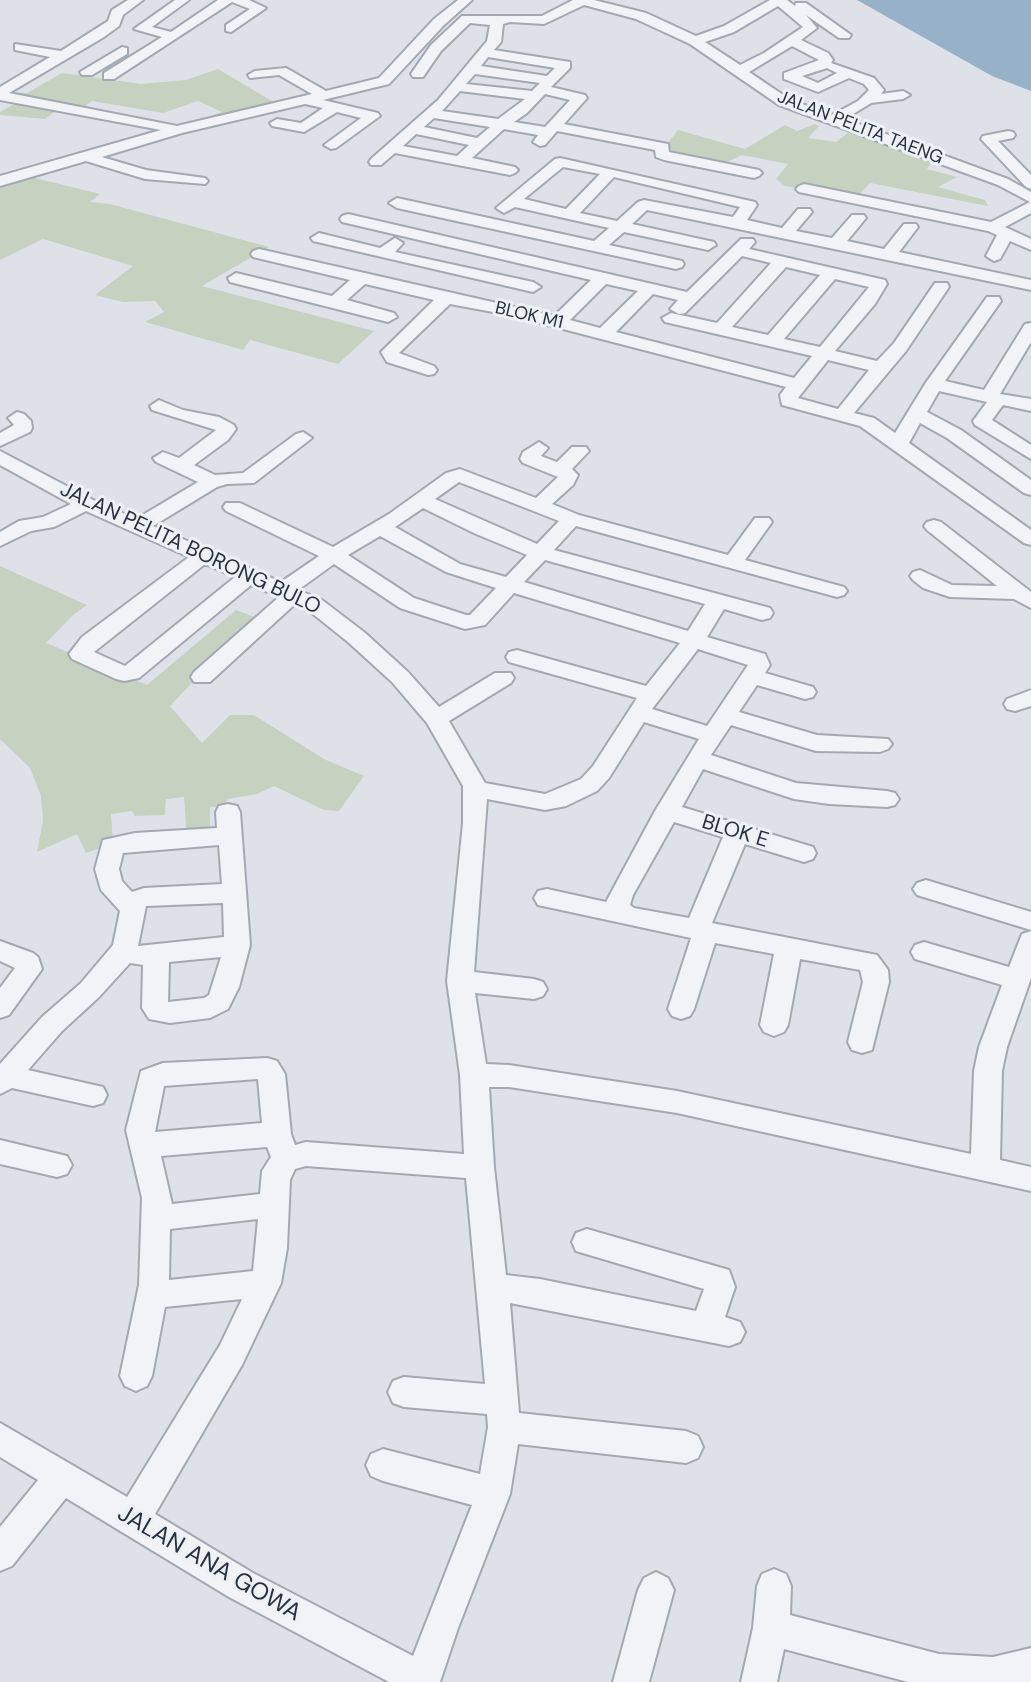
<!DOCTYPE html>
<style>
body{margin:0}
canvas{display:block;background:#dee2e8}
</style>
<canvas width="1031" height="1682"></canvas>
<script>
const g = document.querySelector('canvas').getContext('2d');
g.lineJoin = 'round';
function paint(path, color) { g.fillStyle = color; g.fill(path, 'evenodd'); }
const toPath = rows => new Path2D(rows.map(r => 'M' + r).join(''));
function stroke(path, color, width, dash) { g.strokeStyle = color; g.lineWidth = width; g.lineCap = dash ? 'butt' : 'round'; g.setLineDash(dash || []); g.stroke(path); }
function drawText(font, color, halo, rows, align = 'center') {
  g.font = font + ' "DM Sans",sans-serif'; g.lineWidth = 6; g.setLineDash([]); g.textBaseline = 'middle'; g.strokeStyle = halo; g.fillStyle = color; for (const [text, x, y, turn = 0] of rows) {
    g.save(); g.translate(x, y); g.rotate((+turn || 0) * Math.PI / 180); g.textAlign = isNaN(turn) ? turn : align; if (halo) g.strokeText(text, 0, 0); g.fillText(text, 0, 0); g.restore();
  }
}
paint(toPath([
 [218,69,277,104,208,120,204,118,222,112,198,101,163,113,92,101,80,110,59,109,45,119,0,115,0,112,20,101,3,92,27,93,62,73,141,84,186,80],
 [815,124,819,126,808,138,836,142,848,133,933,160,927,169,957,177,938,187,985,200,988,206,870,183,856,198,785,186,776,179,788,164,742,155,719,166,659,154,678,130,745,149,785,125,797,131],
 [27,176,100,194,90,202,110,204,269,247,202,286,374,331,338,364,250,340,243,350,145,322,164,312,155,301,123,302,95,295,133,266,43,239,0,260,0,183],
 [0,566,87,605,73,615,46,643,147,685,236,610,254,617,170,706,202,743,230,715,254,715,324,759,364,776,339,811,324,810,274,786,257,794,228,799,222,807,210,807,210,838,187,838,184,797,166,799,165,815,135,816,132,811,111,814,113,843,86,853,77,834,37,852,43,821,41,796,30,768,0,739]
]), '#c4d2bf');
paint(toPath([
 [857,0,1031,0,1031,91,992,76]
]), '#97b1c9');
const minor = toPath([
 [128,0,143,0,123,15,119,26,104,37,9,93,177,126,312,94,279,75,250,78,248,75,255,71,286,68,326,91,379,78,434,19,458,0,472,0,444,25,389,84,323,100,378,113,380,116,336,148,331,149,324,145,361,118,337,112,304,132,272,126,270,123,277,119,301,123,323,108,305,104,182,133,102,157,146,170,205,178,208,181,205,184,145,179,86,161,0,186,0,176,161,130,0,100,0,87,50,57,15,50,15,44,61,51,108,21,112,10,128,0],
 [175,0,189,0,152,27,171,32,218,0,249,0,266,8,231,32,226,31,226,25,250,9,232,2,114,79,104,79,104,73,162,37,134,29,175,0],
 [573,0,594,0,646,13,696,36,724,26,770,0,787,0,795,6,796,3,806,3,851,35,849,38,839,38,806,15,817,28,801,40,828,53,833,60,831,63,874,78,884,90,881,94,903,91,910,95,903,99,871,103,845,119,1008,179,1031,192,1031,213,1005,227,1031,239,1031,250,1010,241,1000,259,994,261,986,256,997,235,988,231,799,192,796,189,799,186,804,184,991,222,1030,202,998,185,779,105,690,44,636,19,584,5,544,24,510,22,503,24,501,42,494,50,570,62,570,68,551,87,585,95,587,98,564,124,668,144,669,152,759,170,762,173,759,176,754,178,664,160,656,157,655,150,557,131,545,145,540,146,533,142,538,135,504,129,472,158,515,167,518,170,515,173,510,175,395,153,381,165,371,165,369,162,371,159,438,100,487,41,490,25,470,23,441,51,423,77,413,77,411,74,431,45,462,16,542,16,573,0],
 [778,6,803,27,764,53,740,65,705,42,734,32,778,6],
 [792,46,819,60,784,73,784,79,818,92,849,78,864,84,869,90,858,101,832,115,789,99,749,72,792,46],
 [488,57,555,68,547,76,481,66,488,57],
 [827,68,837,73,818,83,802,76,827,68],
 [475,74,540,83,532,91,466,84,475,74],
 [460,91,525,99,498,119,442,111,460,91],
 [545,94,570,100,545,127,514,122,527,113,545,94],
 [434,118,490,127,477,138,424,127,434,118],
 [416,134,469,145,457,156,403,146,416,134],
 [122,47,127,48,127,54,92,75,82,75,80,72,122,47],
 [1008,131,1013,132,1015,135,1013,138,998,141,1031,175,1031,189,1026,187,981,139,983,136,1008,131],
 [560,158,755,202,757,205,747,220,782,228,798,209,810,209,812,212,796,231,832,238,852,215,864,215,866,218,847,241,884,249,904,224,916,224,918,227,899,252,1031,280,1031,290,647,210,632,224,714,242,716,245,708,250,624,232,609,245,682,261,684,264,682,267,676,269,397,208,389,203,397,198,594,241,609,228,515,207,504,213,496,208,555,159,560,158],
 [563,167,600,174,566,209,524,199,563,167],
 [614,177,740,207,733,217,644,200,638,202,617,221,580,213,614,177],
 [348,214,687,292,741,239,753,239,755,242,749,249,885,280,887,284,875,304,835,351,877,361,894,343,935,283,947,283,949,287,906,351,854,413,874,418,895,433,925,384,987,297,999,297,1001,301,945,381,984,390,1025,324,1031,323,1031,342,1000,394,1031,399,1031,411,1003,405,992,420,1031,445,1031,459,975,425,973,421,987,402,939,391,927,412,961,430,1031,480,1031,495,1024,493,947,438,920,423,909,443,1031,530,1031,545,1024,543,860,426,782,405,780,395,786,387,509,315,450,304,399,353,434,366,437,370,434,374,428,375,387,362,381,352,434,300,365,284,347,300,394,313,397,317,388,322,230,282,228,278,236,273,332,296,350,280,253,257,251,254,253,251,259,249,554,316,591,280,342,222,340,219,342,216,348,214],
 [742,256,771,263,717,323,671,313,662,318,665,322,812,356,794,378,616,332,653,294,678,300,670,309,679,314,685,313,742,256],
 [786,267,820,275,768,335,732,327,786,267],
 [835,279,869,287,820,347,784,339,835,279],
 [606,284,638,291,600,328,570,320,606,284],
 [828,360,869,370,838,409,798,398,828,360],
 [319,233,380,248,395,238,403,243,395,252,533,282,541,287,533,292,313,241,311,238,319,233],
 [159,400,183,410,219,417,234,425,236,429,228,440,194,465,215,475,243,473,296,434,303,432,312,438,254,483,227,484,217,487,153,526,281,582,319,556,226,511,223,507,226,503,240,503,333,547,389,514,446,473,460,469,536,498,558,477,523,463,520,459,523,452,539,442,548,448,541,456,557,462,572,447,586,447,589,451,572,469,578,475,573,485,552,504,579,515,728,555,755,518,769,518,772,522,745,560,844,587,847,591,844,595,837,597,576,526,554,550,770,608,773,613,770,618,762,620,724,609,707,637,765,654,770,665,765,673,813,687,816,692,813,697,805,699,757,685,739,712,817,735,888,739,892,744,888,749,880,752,816,751,731,725,711,755,796,783,887,791,895,793,899,799,895,805,887,807,829,804,794,799,703,769,682,807,813,847,816,853,813,859,804,862,745,844,712,923,877,955,888,970,889,982,872,1050,862,1053,852,1050,848,1042,863,982,860,970,800,959,788,1025,784,1032,774,1036,764,1032,760,1025,774,954,715,943,694,1009,690,1016,681,1019,672,1016,668,1009,691,938,538,905,534,898,538,891,547,889,606,902,655,811,699,739,644,722,609,778,597,791,566,806,545,810,487,799,474,972,534,979,543,982,547,989,543,996,534,999,475,993,486,1064,509,1065,677,1091,971,1154,974,1071,979,1047,1002,985,915,959,911,952,915,945,924,942,1009,967,1022,934,1031,931,1031,978,1007,1047,1002,1071,1000,1160,1031,1167,1031,1191,677,1113,509,1087,489,1087,494,1167,506,1275,540,1279,696,1311,704,1289,576,1251,572,1242,576,1233,587,1229,729,1270,735,1287,725,1317,740,1322,745,1332,740,1342,729,1346,510,1303,519,1413,686,1431,698,1436,703,1447,698,1458,686,1463,518,1444,510,1494,458,1628,440,1682,389,1682,229,1597,66,1498,12,1566,0,1571,0,1527,38,1480,0,1457,0,1423,127,1497,220,1345,242,1299,165,1307,152,1376,147,1386,136,1391,125,1386,120,1376,139,1285,142,1198,126,1130,141,1071,163,1063,267,1058,277,1061,285,1074,291,1134,295,1145,306,1142,464,1154,460,1075,447,981,463,823,463,786,427,723,392,682,348,642,308,610,295,604,210,682,194,682,191,677,194,672,279,597,251,585,139,678,124,681,116,679,72,659,69,654,82,637,189,557,86,511,54,527,31,531,0,546,0,532,19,521,43,517,71,504,0,465,0,451,93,500,136,519,198,482,156,462,153,458,163,452,179,458,216,430,152,410,150,406,159,400],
 [459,482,531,510,559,521,537,544,435,499,459,482],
 [423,508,476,534,527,555,506,577,460,564,395,527,423,508],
 [380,536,446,572,496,588,470,615,466,615,414,598,348,555,380,536],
 [545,560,705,604,688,631,524,582,545,560],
 [205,564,235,577,125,666,94,652,205,564],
 [334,564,400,608,465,629,485,625,514,593,680,643,646,686,517,650,509,652,506,657,509,662,637,698,593,766,581,779,545,794,485,783,449,721,511,683,514,678,511,673,495,673,439,707,408,672,364,632,322,600,298,590,334,564],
 [698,649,748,665,707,726,652,709,698,649],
 [674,822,723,837,689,918,634,908,630,905,633,895,674,822],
 [258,1079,262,1123,155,1132,164,1086,258,1079],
 [267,1147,271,1157,262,1171,260,1194,172,1204,161,1156,267,1147],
 [306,1166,466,1178,485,1384,404,1377,393,1381,388,1392,393,1403,404,1407,487,1414,488,1427,480,1474,383,1449,371,1454,366,1465,371,1476,383,1481,472,1505,413,1656,253,1573,155,1514,242,1365,281,1283,287,1248,290,1180,295,1169,306,1166],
 [258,1219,253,1271,169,1280,170,1229,258,1219],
 [17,412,24,414,31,421,32,428,30,432,0,446,0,433,14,425,8,418,17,412],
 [934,520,941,522,1031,592,1031,608,1014,599,950,597,923,588,913,580,910,576,913,572,920,570,952,585,997,586,927,530,924,526,927,522,934,520],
 [1031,690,1031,706,1015,711,1007,709,1004,704,1007,699,1031,690],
 [228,804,237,806,240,812,250,945,239,987,228,1009,210,1018,170,1023,149,1019,142,1008,143,965,130,963,99,997,62,1031,28,1070,103,1087,107,1095,103,1103,93,1106,12,1088,0,1094,0,1064,42,1017,81,983,113,945,120,911,101,890,95,869,103,840,135,833,217,828,216,812,219,806,228,804],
 [219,845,222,884,144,888,132,892,122,881,119,869,123,853,219,845],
 [223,903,224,937,138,946,146,906,223,903],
 [221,957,209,995,204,998,168,1002,169,962,221,957],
 [926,880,1031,912,1031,930,917,895,913,889,917,883,926,880],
 [0,941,33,953,38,957,42,969,9,1015,0,1018,0,988,15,968,0,961,0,941],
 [0,1140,67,1156,72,1165,67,1174,57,1177,0,1164,0,1140],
 [774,1569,786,1574,791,1586,790,1615,939,1654,993,1657,1031,1648,1031,1682,908,1682,784,1649,777,1682,741,1682,753,1628,757,1586,762,1574,774,1569],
 [656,1572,668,1578,674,1590,649,1682,613,1682,638,1590,644,1578,656,1572]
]);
stroke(minor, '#a3a9b2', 4);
paint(minor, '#f1f3f6');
drawText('18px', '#27303f', '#edf1f6', [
 ["JALAN PELITA TAENG",860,128,21],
 ["BLOK M1",529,316,13]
]);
drawText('21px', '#27303f', '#edf1f6', [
 ["JALAN PELITA BORONG BULO",190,549,25],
 ["BLOK E",735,832,17]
]);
drawText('24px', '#27303f', '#edf1f6', [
 ["JALAN ANA GOWA",209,1564,30]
]);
</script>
